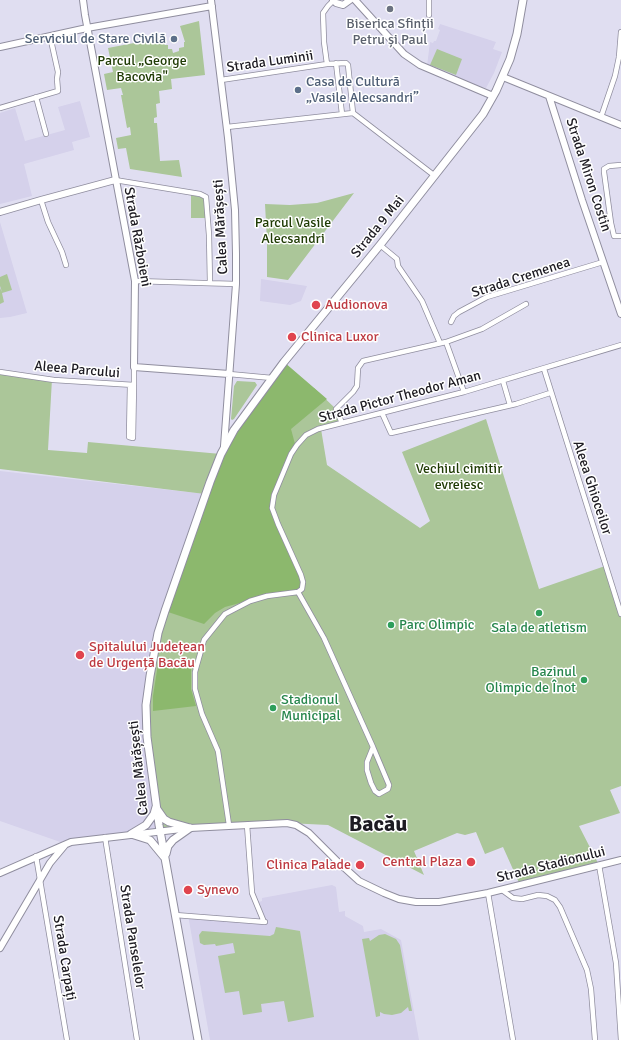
<!DOCTYPE html>
<meta charset="utf-8">
<style>
body{margin:0}
canvas{display:block;background:#e0def1}
</style>
<canvas width="621" height="1040"></canvas>
<script>
const g = document.querySelector('canvas').getContext('2d');
g.lineJoin = 'round';
function paint(path, color) { g.fillStyle = color; g.fill(path, 'evenodd'); }
const toPath = rows => new Path2D(rows.map(r => 'M' + r).join(''));
function stroke(path, color, width, dash) { g.strokeStyle = color; g.lineWidth = width; g.lineCap = dash ? 'butt' : 'round'; g.setLineDash(dash || []); g.stroke(path); }
function drawText(font, color, halo, rows, align = 'center') {
  g.font = font + ' Signika,sans-serif'; g.lineWidth = 3; g.setLineDash([]); g.textBaseline = 'middle'; g.strokeStyle = halo; g.fillStyle = color; for (const [text, x, y, turn = 0] of rows) {
    g.save(); g.translate(x, y); g.rotate((+turn || 0) * Math.PI / 180); g.textAlign = isNaN(turn) ? turn : align; if (halo) g.strokeText(text, 0, 0); g.fillText(text, 0, 0); g.restore();
  }
}
paint(toPath([
 [440,24,496,42,493,49,502,52,494,73,486,88,474,85,427,66,430,42,433,43,434,41,436,41,440,30,438,29],
 [80,101,90,137,72,142,74,150,24,164,32,196,0,204,0,113,15,108,25,141,65,130,58,107],
 [0,222,27,313,10,317,0,318],
 [261,279,307,286,301,301,290,305,260,301],
 [0,471,206,494,160,831,66,844,0,821],
 [332,885,336,887,339,912,345,911,345,916,363,926,364,932,381,929,401,940,419,1040,210,1040,188,915,267,922,259,902,262,901,262,898]
]), '#d5d1eb');
paint(toPath([
 [199,21,205,75,171,79,172,89,159,91,160,103,156,104,157,117,154,118,154,123,157,123,160,161,179,160,182,177,130,169,126,148,118,149,116,138,131,135,130,127,127,128,121,95,123,95,121,88,107,90,104,74,113,72,108,48,160,38,160,36,163,36,165,45,168,45,168,49,172,49,173,53,179,51,179,48,184,47,184,42,185,42,180,26],
 [437,49,462,59,456,75,430,65],
 [354,193,288,280,267,277,267,241,265,204,290,205,317,203],
 [191,195,205,198,205,218,191,218],
 [7,274,12,290,2,293,4,302,0,304,0,288,2,292,0,286,0,277],
 [0,372,52,379,48,450,87,453,88,442,221,454,314,388,336,409,342,423,321,429,327,465,420,528,430,521,402,452,486,419,539,589,605,566,621,614,621,786,610,790,620,813,579,826,599,865,520,885,503,847,485,854,476,832,465,835,457,833,414,851,424,875,328,825,287,823,160,831,147,737,153,653,205,494,0,469],
 [237,381,255,382,257,385,234,419,232,420,231,419,234,386],
 [276,927,300,931,314,1017,288,1022,284,1001,261,1004,262,1012,243,1015,239,991,225,993,218,956,235,953,233,943,216,946,215,944,204,945,200,943,199,935,202,931,270,936,274,934],
 [385,934,396,939,400,945,412,1011,409,1011,408,1007,401,1013,392,1015,384,1014,380,1012,380,1016,376,1017,362,939,369,938,370,941,379,935]
]), '#abc699');
paint(toPath([
 [284,362,327,399,291,429,295,444,289,453,271,509,272,514,302,582,300,590,251,600,225,607,215,613,204,624,165,611,221,454],
 [158,664,191,668,191,689,196,706,153,711,153,696]
]), '#8cb86d');
const street = toPath([
 [429,15,429,0],
 [336,63,342,114],
 [327,64,324,42,323,13,328,6,333,1],
 [221,80,327,64,346,63,348,65,353,113],
 [36,97,46,134],
 [0,108,58,91,57,79,58,72,50,36],
 [601,117,615,76,619,57,621,32],
 [227,127,353,113,435,176],
 [621,165,609,166,604,169,604,172,611,223,614,236,621,236],
 [115,180,200,194,206,197,209,235,210,283],
 [41,200,48,222,62,252,66,265],
 [380,245,397,259,398,266,422,301,440,343],
 [135,281,236,284],
 [451,322,454,316,459,312,487,297,603,262],
 [446,342,464,392],
 [544,369,621,614],
 [0,372,54,380,134,385,134,367],
 [229,374,272,378],
 [503,381,510,405],
 [130,385,129,437,133,438,134,385],
 [382,413,391,433,516,404,550,393],
 [342,423,336,409,353,392,357,386,358,368,363,361,446,342,482,329,526,304],
 [298,592,324,638,373,747],
 [373,747,389,785,388,789,379,794,375,791,371,783,367,770,367,762,373,747],
 [229,825,218,751,202,714,195,689,195,672,204,640,225,614,250,601,267,596,298,592,302,589,303,582,301,575,278,524,272,508,274,495,291,454,297,445,306,435,318,429,464,392,621,345],
 [247,825,252,893,264,922],
 [105,837,137,1040],
 [36,856,67,1040],
 [599,865,616,963,621,1040],
 [502,890,513,898,522,899,538,895,547,896,555,900,560,907,587,970,591,989,595,1040],
 [488,893,513,1040],
 [175,915,265,922]
]);
const secondary = toPath([
 [83,0,85,15,135,281,134,367,229,374],
 [211,0,228,138,235,210,236,254,236,284,224,446],
 [333,0,336,3,343,5,350,0],
 [355,0,404,54,420,65,493,96],
 [0,47,87,28,212,6],
 [503,77,621,125],
 [549,96,582,200,621,314],
 [0,212,41,200,115,180],
 [0,873,71,842,190,828,287,823,296,825,309,833,337,861,359,881,384,893,399,899,416,902,439,902,488,893,621,860],
 [0,948,50,863,65,845]
]);
const primary = toPath([
 [157,809,164,819,169,822,190,828],
 [131,834,150,840,164,857],
 [131,834,146,825,154,814,156,807],
 [166,854,168,846,173,840,190,828],
 [198,1040,159,825,147,737,146,705,150,676,158,633,165,611,210,482,221,454,234,430,284,362,380,245,483,114,496,91,510,59,517,34,523,0]
]);
stroke(street, '#908e9f', 6);
stroke(secondary, '#908e9f', 8);
stroke(primary, '#908e9f', 9);
stroke(street, '#fff', 4.5);
stroke(secondary, '#fff', 6);
stroke(primary, '#fff', 7);
for (const [x, y, r, color] of [
 [390,9,4,"#6b7280"],
 [174,39,4,"#5c6f8a"],
 [298,90,4,"#5c6f8a"],
 [316,305,5,"#e0444e"],
 [292,337,5,"#e0444e"],
 [539,613,4,"#2e9e5b"],
 [391,625,4,"#2e9e5b"],
 [80,655,5,"#e0444e"],
 [584,680,4,"#2e9e5b"],
 [273,708,4,"#2e9e5b"],
 [471,862,5,"#e0444e"],
 [360,865,5,"#e0444e"],
 [188,890,5,"#e0444e"]
]) { const dot = new Path2D(); dot.arc(x, y, r, 0, 2 * Math.PI); g.fillStyle = color; g.fill(dot); stroke(dot, '#fff', 1.5); }
drawText('14px', '#5b616d', '#fff', [
 ["Biserica Sfinții",390,24],
 ["Petru și Paul",390,40]
]);
drawText('14px', '#4e5e75', '#fff', [
 ["Serviciul de Stare Civilă",166,39],
 ["Casa de Cultură",306,82,"left"],
 ["„Vasile Alecsandri”",306,98,"left"]
], 'right');
drawText('14px', '#203c05', '#fff', [
 ["Parcul „George",142,61],
 ["Bacovia\"",142,77],
 ["Parcul Vasile",293,223],
 ["Alecsandri",293,239],
 ["Vechiul cimitir",459,469],
 ["evreiesc",459,485]
]);
drawText('14px', '#1d1b22', '#fff', [
 ["Strada Luminii",270,62,-8],
 ["Strada Miron Costin",588,175,72],
 ["Calea Mărășești",221,227,-93],
 ["Strada 9 Mai",378,227,-51],
 ["Strada Războieni",137,237,80],
 ["Strada Cremenea",521,278,-18],
 ["Aleea Parcului",77,370,5],
 ["Strada Pictor Theodor Aman",400,397,-15],
 ["Aleea Ghioceilor",592,488,72],
 ["Calea Mărășești",139,768,-96],
 ["Strada Stadionului",551,865,-14],
 ["Strada Panselelor",132,937,81],
 ["Strada Carpați",64,958,81]
]);
drawText('14px', '#be3a42', '#fff', [
 ["Audionova",325,305],
 ["Clinica Luxor",301,337],
 ["Spitalului Județean",89,647],
 ["de Urgență Bacău",89,663],
 ["Central Plaza",462,862,"right"],
 ["Clinica Palade",351,865,"right"],
 ["Synevo",197,890]
], 'left');
drawText('14px', '#27864d', '#fff', [
 ["Parc Olimpic",399,625],
 ["Sala de atletism",539,628,"center"],
 ["Bazinul",576,672,"right"],
 ["Olimpic de Înot",576,688,"right"],
 ["Stadionul",281,700],
 ["Municipal",281,716]
], 'left');
drawText('bold 22px', '#1d1b22', '#fff', [
 ["Bacău",378,825]
]);
</script>
